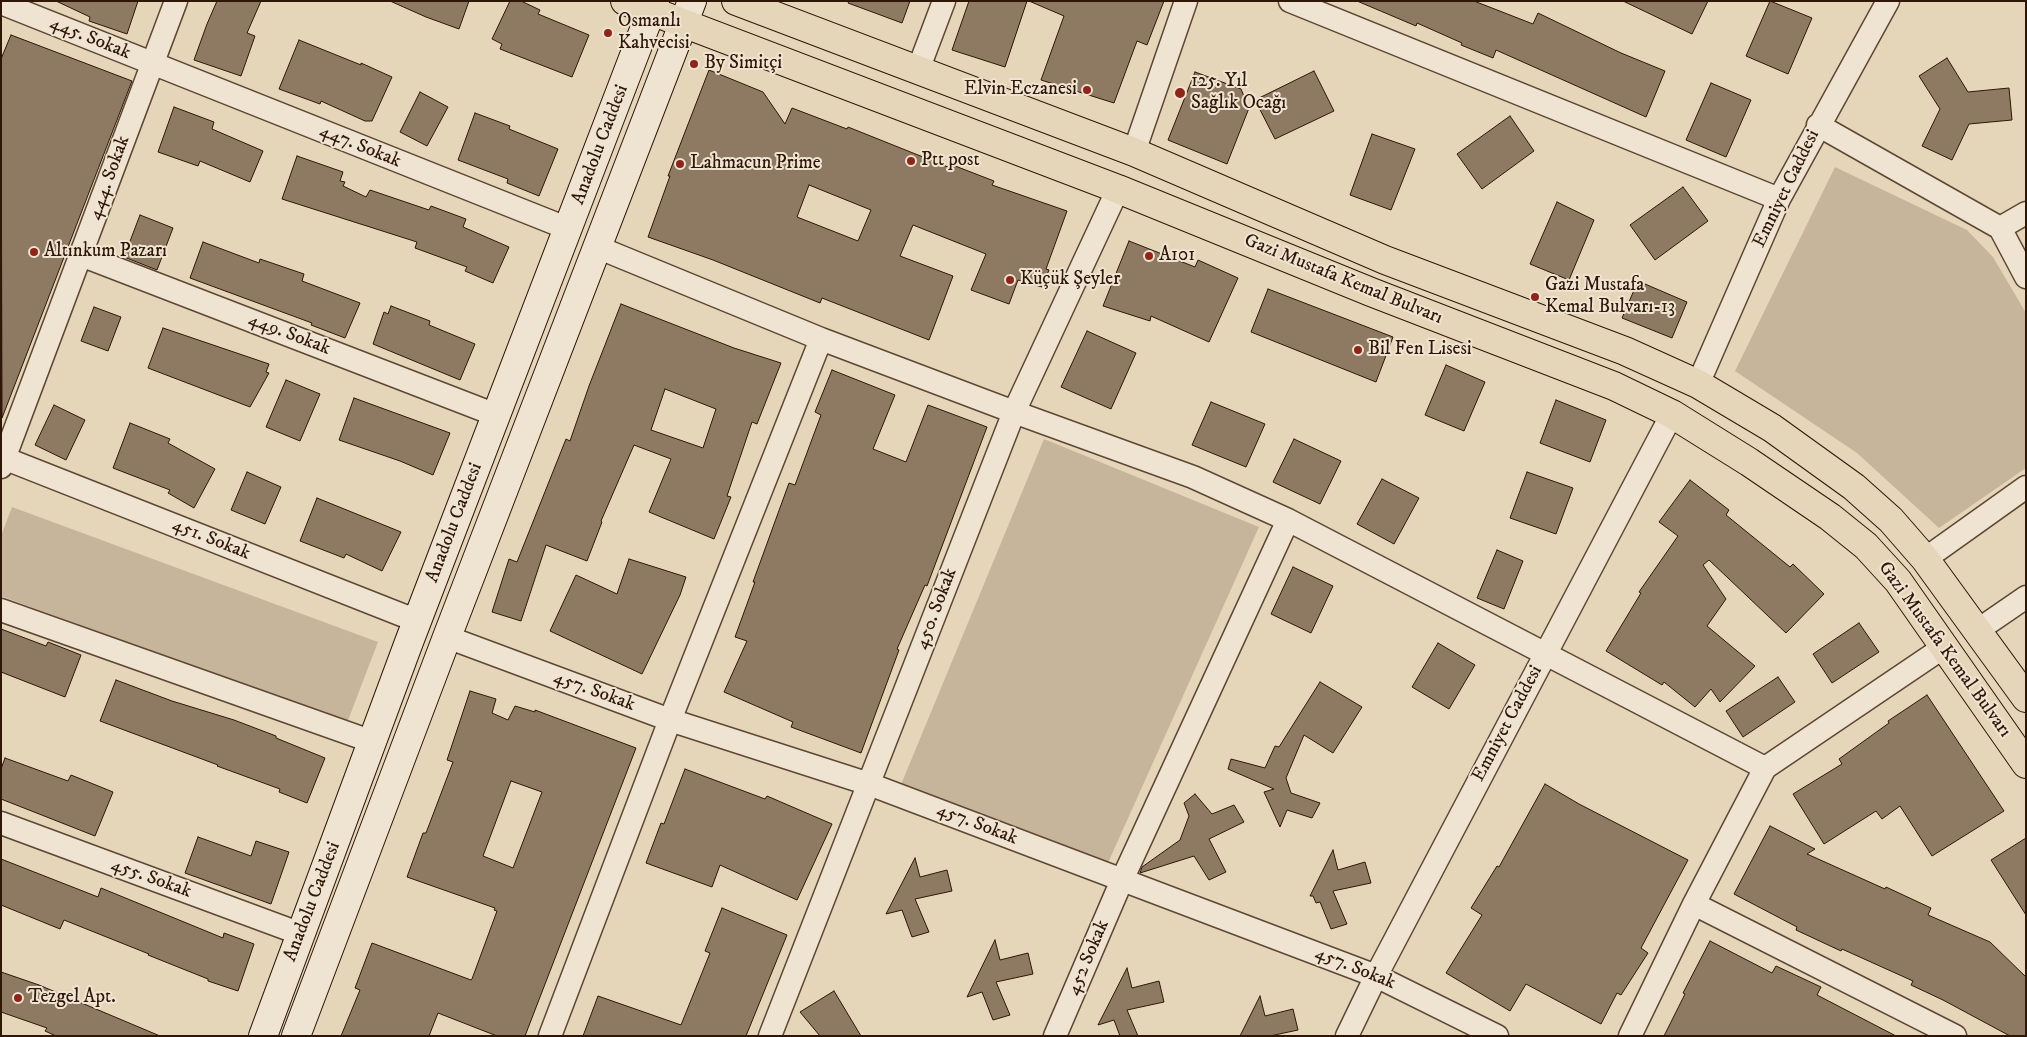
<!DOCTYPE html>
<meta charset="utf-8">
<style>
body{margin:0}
#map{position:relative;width:2027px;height:1037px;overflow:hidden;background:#e6d6b9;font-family:"IM FELL DW Pica",serif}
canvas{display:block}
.frame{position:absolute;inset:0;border:2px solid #2f1606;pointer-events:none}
</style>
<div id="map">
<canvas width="2027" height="1037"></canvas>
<div class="frame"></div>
</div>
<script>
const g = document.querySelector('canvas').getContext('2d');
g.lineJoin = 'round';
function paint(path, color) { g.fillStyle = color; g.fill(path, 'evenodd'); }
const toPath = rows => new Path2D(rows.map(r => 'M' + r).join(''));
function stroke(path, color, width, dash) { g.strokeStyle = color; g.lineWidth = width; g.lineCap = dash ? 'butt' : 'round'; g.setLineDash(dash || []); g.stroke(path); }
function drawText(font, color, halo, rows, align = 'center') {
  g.font = font + ' "IM FELL DW Pica",serif'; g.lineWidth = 4; g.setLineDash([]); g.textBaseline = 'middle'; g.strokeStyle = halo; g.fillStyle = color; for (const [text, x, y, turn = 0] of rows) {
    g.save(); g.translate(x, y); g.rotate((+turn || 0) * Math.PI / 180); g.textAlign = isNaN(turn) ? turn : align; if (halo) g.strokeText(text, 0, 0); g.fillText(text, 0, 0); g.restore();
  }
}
paint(toPath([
 [1835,167,1967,230,1993,257,2026,313,2026,468,1939,528,1857,453,1735,371],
 [1044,439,1259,527,1107,865,900,787],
 [12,507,378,642,347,723,1,596,1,536]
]), '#c7b59b');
const building = toPath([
 [56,1,138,1,127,34,89,21,90,17,56,1],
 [217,1,261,1,247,33,255,36,241,76,194,60,207,24,217,1],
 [390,1,469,1,459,29,426,17,390,1],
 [510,1,521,1,540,10,538,14,589,35,572,77,500,49,502,44,492,39,510,1],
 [849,1,910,1,902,23,848,3,849,1],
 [969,1,1027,1,1005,67,952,50,969,1],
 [1029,1,1164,1,1147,45,1137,41,1114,103,1041,80,1064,16,1029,1],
 [1357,1,1474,1,1533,24,1538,13,1621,53,1665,71,1646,117,1496,50,1493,58,1461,45,1462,43,1417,23,1416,26,1357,1],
 [1623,1,1708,1,1692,34,1623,1],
 [1770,1,1812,18,1788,74,1746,56,1770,1],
 [11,35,132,81,2,418,1,59,11,35],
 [299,40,361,65,361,63,392,77,372,121,365,121,321,101,320,104,279,89,299,40],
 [1947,58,1968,92,2009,88,2012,120,1969,124,1952,160,1922,146,1940,109,1919,76,1947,58],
 [709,70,763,92,785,124,792,108,847,129,848,127,948,167,950,164,994,181,992,185,1067,211,1046,269,1049,270,1042,287,1018,280,1009,304,971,290,986,254,913,225,900,256,953,276,929,340,822,298,820,303,713,260,648,237,670,176,668,176,709,70],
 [809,185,871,210,858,241,797,217,809,185],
 [1314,71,1334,111,1275,139,1255,100,1314,71],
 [1195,72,1241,89,1249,108,1227,164,1168,140,1195,72],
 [1711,83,1751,100,1726,157,1686,140,1711,83],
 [420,92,448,107,427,146,400,132,420,92],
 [174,107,214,122,212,129,263,151,250,182,200,161,198,166,158,152,174,107],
 [475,113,510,126,509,129,558,149,539,196,507,183,508,179,458,160,475,113],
 [1510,116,1534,151,1482,189,1457,154,1510,116],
 [1372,134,1415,149,1391,210,1350,195,1372,134],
 [297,156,343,172,340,181,345,182,343,186,366,197,370,190,429,210,431,206,466,219,463,227,509,247,493,283,465,271,467,267,415,248,417,242,282,199,297,156],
 [1683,187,1708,221,1655,260,1630,225,1683,187],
 [1557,202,1594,220,1569,280,1530,264,1557,202],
 [140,215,173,228,157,270,124,257,140,215],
 [1129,241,1195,267,1198,260,1238,278,1209,342,1151,316,1150,321,1103,306,1129,241],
 [203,242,259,263,260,259,304,274,302,281,360,303,345,338,311,325,312,323,190,278,203,242],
 [1638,281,1687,302,1672,338,1622,318,1638,281],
 [1268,289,1393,337,1376,382,1251,332,1268,289],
 [621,304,734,348,781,363,757,424,752,422,727,496,731,497,714,539,649,512,671,459,634,445,601,521,602,522,587,561,546,545,521,621,492,612,509,559,517,562,566,439,570,441,589,386,621,304],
 [665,389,716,409,703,448,651,430,665,389],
 [391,306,430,321,429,325,475,344,460,380,373,344,384,312,388,314,391,306],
 [94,307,121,317,108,351,81,341,94,307],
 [163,328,269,364,266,372,269,373,250,407,148,368,163,328],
 [1087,331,1136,353,1111,409,1061,387,1087,331],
 [1446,365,1485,382,1464,431,1425,415,1446,365],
 [832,370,895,395,873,449,906,462,928,405,987,427,927,586,925,585,897,649,899,650,861,753,791,727,793,722,724,692,747,641,735,637,755,582,753,582,789,483,795,485,821,415,815,412,832,370],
 [286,380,320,394,300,441,266,427,286,380],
 [354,398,450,433,433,475,400,461,339,440,354,398],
 [1556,400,1606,420,1590,462,1540,443,1556,400],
 [1211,402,1265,424,1246,467,1192,445,1211,402],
 [54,405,85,420,66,460,35,445,54,405],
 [130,423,170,439,168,443,215,469,194,508,168,493,170,490,113,468,130,423],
 [1294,439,1341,461,1320,504,1273,482,1294,439],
 [247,472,281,487,265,524,231,510,247,472],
 [1527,472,1573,488,1556,534,1510,518,1527,472],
 [1382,479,1419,498,1394,544,1357,524,1382,479],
 [1690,480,1729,510,1726,515,1790,567,1793,564,1824,594,1786,633,1709,560,1703,565,1726,599,1707,626,1755,666,1720,702,1711,689,1695,707,1664,682,1662,685,1606,651,1641,593,1639,592,1678,536,1659,522,1690,480],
 [317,498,401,532,382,571,346,554,344,558,300,541,317,498],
 [1497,550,1523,561,1504,609,1477,598,1497,550],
 [629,559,686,577,680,595,642,674,550,631,576,575,617,594,629,559],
 [1293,567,1333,586,1311,633,1271,614,1293,567],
 [1859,623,1879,652,1832,683,1813,654,1859,623],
 [1,629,46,646,48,642,81,655,65,697,1,672,1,629],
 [1438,643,1475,665,1449,709,1412,687,1438,643],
 [1778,677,1795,702,1743,737,1726,711,1778,677],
 [116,680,172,701,234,720,276,736,276,738,325,758,307,803,279,792,280,789,217,766,218,765,100,721,116,680],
 [1320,682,1362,707,1333,753,1304,735,1286,778,1291,793,1320,803,1312,818,1287,810,1280,827,1264,792,1274,789,1228,769,1231,759,1265,768,1275,746,1279,747,1320,682],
 [470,691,496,699,492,713,508,720,515,706,535,712,535,710,636,748,525,1036,497,1036,438,1013,429,1036,341,1036,360,990,355,988,372,943,471,980,472,979,497,911,494,910,495,908,407,877,423,833,426,833,453,762,447,760,470,691],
 [511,781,542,792,513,868,483,856,511,781],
 [1927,695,2004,811,1932,856,1900,806,1882,819,1876,811,1824,844,1793,794,1842,764,1839,759,1889,723,1888,721,1927,695],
 [5,758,68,781,71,775,113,792,95,836,1,799,1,769,5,758],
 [685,769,765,799,767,796,832,824,797,900,720,865,712,887,646,863,661,823,664,824,685,769],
 [1545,784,1579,804,1688,860,1641,948,1648,953,1621,995,1617,993,1601,1024,1526,984,1510,1011,1446,973,1482,915,1471,908,1497,866,1499,867,1545,784],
 [1195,794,1212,814,1234,805,1244,822,1209,839,1226,872,1209,880,1194,856,1140,873,1142,867,1180,840,1189,816,1184,803,1195,794],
 [1770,826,1815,849,1807,854,1885,889,1886,887,1931,908,1928,915,1990,942,2026,977,2026,1036,2010,1036,1943,1000,1911,985,1913,981,1842,949,1841,951,1796,930,1797,927,1734,894,1770,826],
 [198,837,251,856,256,841,289,852,271,904,185,873,198,837],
 [2026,838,2026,915,1991,860,2026,838],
 [1333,850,1338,870,1365,862,1371,883,1333,891,1347,924,1331,929,1320,902,1316,903,1313,896,1310,896,1333,850],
 [915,858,920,877,947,870,952,891,915,899,929,932,912,937,902,910,886,914,915,858],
 [1,859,98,897,101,888,223,938,224,933,254,944,238,991,208,981,208,979,148,955,149,954,64,920,60,929,1,905,1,859],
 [722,908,787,935,746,1036,583,1036,598,996,681,1025,710,953,705,951,722,908],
 [995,940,1000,960,1028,953,1033,974,996,982,1010,1015,993,1020,982,992,967,997,995,940],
 [1710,941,1772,973,1776,966,1821,987,1817,995,1896,1036,1664,1036,1685,994,1683,993,1710,941],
 [1127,968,1132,988,1159,981,1164,1002,1127,1010,1138,1036,1120,1036,1114,1020,1098,1025,1127,968],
 [1,972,39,985,160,1036,56,1036,45,1031,47,1028,1,1012,1,972],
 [834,991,861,1036,820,1036,800,1012,834,991],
 [1260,996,1265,1016,1293,1009,1298,1030,1270,1036,1240,1036,1260,996]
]);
paint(building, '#8e7a63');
stroke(building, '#2f1606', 1);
const minor = toPath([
 [1290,1,1779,199],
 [1,3,569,229],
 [918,70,944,1],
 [1818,125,2000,228,2026,277],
 [1134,152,1186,1],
 [2000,228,2026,213],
 [597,247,821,339,1014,412,1193,477,1288,520,1765,768],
 [81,255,496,415],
 [1698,384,1779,199,1888,1],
 [1,457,402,615,418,620],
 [1,467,176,1],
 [1925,559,2026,487],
 [1,610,373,742],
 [1978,630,2026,597],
 [447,637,670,720,869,784,1376,976,1497,1036],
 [1,823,301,934],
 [1694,904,1955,1036],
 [550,1036,670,720,821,339],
 [770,1036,1014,412,1118,189],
 [1055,1036,1122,880,1288,520],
 [1347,1036,1376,976,1672,414],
 [1630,1036,1694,904,1765,768,1944,647]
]);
const secondary = toPath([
 [263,1036,409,642,655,1],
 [296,1036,447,637,692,1]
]);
const primary = toPath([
 [625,1,1118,189,1371,292,1614,386,1672,414,1749,462,1830,517,1866,546,1898,581,2026,764],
 [736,1,1134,152,1385,260,1625,351,1698,384,1772,428,1854,487,1891,520,1925,559,2026,698]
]);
stroke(minor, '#5d4633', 25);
stroke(secondary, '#2f1606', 30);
stroke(primary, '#2f1606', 30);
stroke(minor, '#efe4d2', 22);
stroke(secondary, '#efe4d2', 28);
stroke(primary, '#e6d6b9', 28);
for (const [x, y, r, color] of [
 [608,33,5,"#8f2418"],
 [694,64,5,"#8f2418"],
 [1087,90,5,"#8f2418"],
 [1180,93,6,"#8f2418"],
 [911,161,5,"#8f2418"],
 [680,164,5,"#8f2418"],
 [34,252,5,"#8f2418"],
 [1149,256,5,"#8f2418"],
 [1010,280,5,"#8f2418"],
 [1535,297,5,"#8f2418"],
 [1358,350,5,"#8f2418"],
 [18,998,5,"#8f2418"]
]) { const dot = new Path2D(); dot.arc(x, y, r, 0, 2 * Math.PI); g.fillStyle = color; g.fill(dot); stroke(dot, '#efe4d2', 2); }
drawText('19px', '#2f1606', '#efe4d2', [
 ["Osmanlı",618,22],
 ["Kahvecisi",618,44],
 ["By Simitçi",704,64],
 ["125. Yıl",1191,82],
 ["Sağlık Ocağı",1191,104],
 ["Elvin Eczanesi",1077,90,"right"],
 ["Ptt post",921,161],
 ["Lahmacun Prime",690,164],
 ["Altınkum Pazarı",44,252],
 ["A101",1159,256],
 ["Küçük Şeyler",1020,280],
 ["Gazi Mustafa",1545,286],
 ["Kemal Bulvarı-13",1545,308],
 ["Bil Fen Lisesi",1368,350],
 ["Tezgel Apt.",28,998]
], 'left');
drawText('19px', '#2f1606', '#efe4d2', [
 ["445. Sokak",90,39,22],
 ["Anadolu Caddesi",601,145,-69],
 ["447. Sokak",360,147,22],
 ["444. Sokak",110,178,-70],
 ["Emniyet Caddesi",1787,189,-64],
 ["Gazi Mustafa Kemal Bulvarı",1343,280,22],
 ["449. Sokak",289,335,21],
 ["Anadolu Caddesi",455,523,-69],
 ["451. Sokak",211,540,22],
 ["450. Sokak",937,609,-69],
 ["Gazi Mustafa Kemal Bulvarı",1944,650,54],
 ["457. Sokak",594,692,20],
 ["Emniyet Caddesi",1508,724,-62],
 ["457. Sokak",977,825,21],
 ["455. Sokak",151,879,20],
 ["Anadolu Caddesi",313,902,-69],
 ["452 Sokak",1089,958,-67],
 ["457. Sokak",1355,969,22]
]);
</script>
